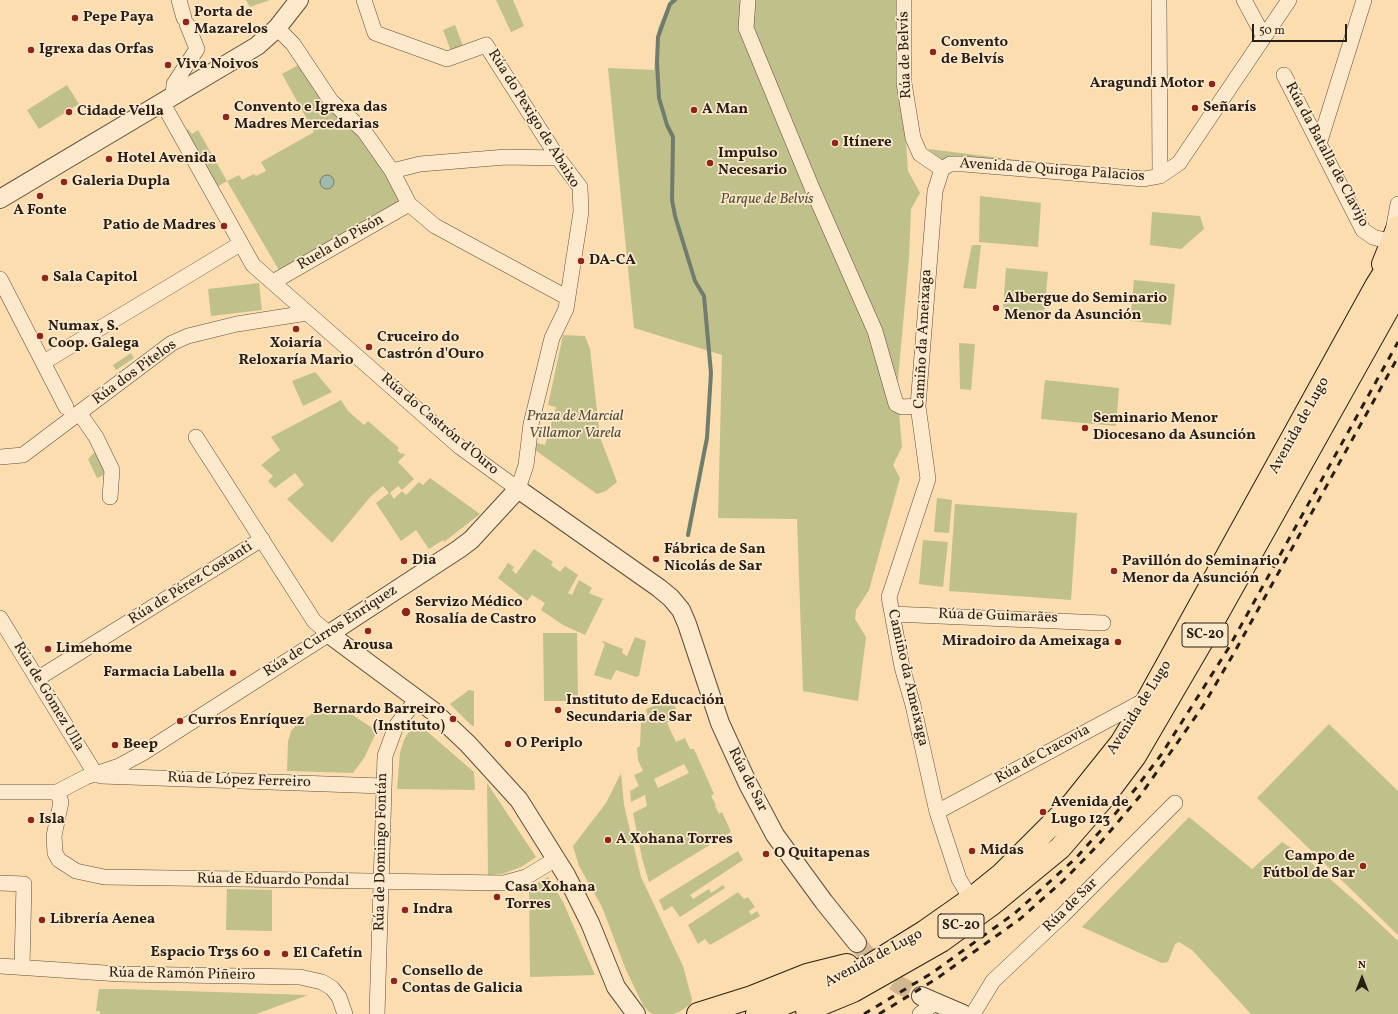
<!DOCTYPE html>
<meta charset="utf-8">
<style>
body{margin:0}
#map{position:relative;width:1398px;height:1014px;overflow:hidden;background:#fbddaf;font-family:Vollkorn,serif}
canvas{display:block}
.north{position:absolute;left:1342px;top:958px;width:40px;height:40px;-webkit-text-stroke:3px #fce9cb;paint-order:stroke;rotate:0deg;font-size:11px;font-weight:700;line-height:16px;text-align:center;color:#281e16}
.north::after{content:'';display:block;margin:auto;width:14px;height:18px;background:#281e16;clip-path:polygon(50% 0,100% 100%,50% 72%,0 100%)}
.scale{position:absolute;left:1252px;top:24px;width:95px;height:18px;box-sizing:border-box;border:2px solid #281e16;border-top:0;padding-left:5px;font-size:12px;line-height:14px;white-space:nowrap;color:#281e16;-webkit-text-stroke:3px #fce9cb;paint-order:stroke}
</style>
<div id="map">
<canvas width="1398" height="1014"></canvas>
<div class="north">N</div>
<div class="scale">50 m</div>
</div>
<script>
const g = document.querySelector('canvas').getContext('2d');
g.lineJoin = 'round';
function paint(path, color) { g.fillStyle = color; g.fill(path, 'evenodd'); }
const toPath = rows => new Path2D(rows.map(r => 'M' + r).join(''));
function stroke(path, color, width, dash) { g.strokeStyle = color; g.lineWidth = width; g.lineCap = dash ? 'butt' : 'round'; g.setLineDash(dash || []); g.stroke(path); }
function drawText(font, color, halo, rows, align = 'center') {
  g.font = font + ' Vollkorn,serif'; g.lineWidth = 3.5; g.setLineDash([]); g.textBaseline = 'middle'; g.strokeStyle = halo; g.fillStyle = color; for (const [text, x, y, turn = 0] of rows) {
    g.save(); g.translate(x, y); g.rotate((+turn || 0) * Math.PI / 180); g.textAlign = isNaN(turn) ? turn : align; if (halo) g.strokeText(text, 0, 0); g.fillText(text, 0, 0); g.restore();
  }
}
paint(toPath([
 [246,0,270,0,250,7],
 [496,0,513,0,524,26,511,32],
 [670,0,896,0,908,171,920,193,911,209,909,258,897,390,902,447,893,465,900,478,869,590,856,610,855,619,866,637,858,701,803,691,797,519,718,518,722,355,634,328,608,68,654,70,658,28],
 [455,25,463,46,451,51,443,30],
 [300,64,367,139,404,200,280,272,227,181,217,187,185,131,188,129,192,134,198,130,227,181,239,175,242,180,254,174,256,176,266,171,261,162,314,132,282,74],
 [67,85,79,104,39,129,27,110],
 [928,149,1034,162,942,160],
 [980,196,1041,203,1038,247,979,242],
 [1152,212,1200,216,1204,229,1181,249,1150,245],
 [972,245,981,245,976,289,963,288],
 [1006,268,1048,272,1044,314,1003,310],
 [1134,280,1175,284,1171,325,1130,321],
 [259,283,262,310,211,316,208,289],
 [563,335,585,336,590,349,600,437,617,482,606,491,597,494,535,450,537,443,545,445,556,407,548,405],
 [959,343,975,344,971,390,960,389],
 [131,353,134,358,116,370,113,365],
 [315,372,332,392,303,406,292,381],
 [1045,380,1119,388,1116,426,1041,419],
 [341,400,348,411,364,425,368,421,399,448,397,450,401,454,403,453,405,455,398,462,414,479,402,490,398,486,390,493,394,499,402,491,406,495,419,482,423,485,430,478,480,514,444,542,443,540,429,549,416,530,401,541,376,503,389,493,383,486,371,496,332,543,287,499,304,485,295,473,275,488,268,481,273,476,261,465,280,450,271,437],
 [98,449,108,473,97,478,88,459],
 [937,498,952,500,949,533,934,532],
 [955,504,1077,513,1071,600,949,591],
 [923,540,948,542,943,587,919,584],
 [534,549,553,562,551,565,560,572,565,566,578,575,568,593,572,595,579,580,592,588,589,593,603,599,585,635,563,625,541,610,545,603,532,595,527,601,498,578,508,563,514,567,512,570,516,574],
 [543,633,577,633,578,701,544,701],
 [635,637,646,641,639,676,636,677,616,670,611,680,594,675,605,644,602,642,603,641,623,649,622,653,627,656],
 [469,690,474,691,474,726,472,726,450,704],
 [671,699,676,709,669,711,673,721,667,723,676,742,685,738,690,749,694,749,714,794,711,796,716,805,715,806,719,814,722,812,731,832,649,882,642,858,633,813,647,806,645,795,631,802,630,791,639,786,634,775,643,771,638,760,637,748,640,746,641,722,648,718,646,709],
 [684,764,689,773,658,788,654,779],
 [330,710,351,714,377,731,364,758,353,773,287,771,288,741,291,731,297,724,312,714],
 [415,721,474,772,475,790,397,789,400,752,404,740],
 [1329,724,1398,791,1398,935,1257,798],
 [621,773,624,805,641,877,683,966,692,999,691,1004,679,1012,673,1014,653,1014,648,1011,643,1005,626,970,602,907,579,866,573,846,606,803],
 [487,783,536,857,521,867,502,874,488,875],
 [1189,817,1252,869,1282,842,1306,858,1362,907,1398,941,1398,1014,1251,1014,1192,950,1179,942,1175,944,1168,962,1162,963,1082,927],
 [738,851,743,860,690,895,693,899,709,889,711,893,723,885,725,888,680,917,672,906,664,911,659,900],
 [548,877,563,902,595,975,530,977,529,888],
 [227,889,272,890,272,931,226,930],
 [738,892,744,899,748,897,755,907,749,911,751,915,757,911,760,916,710,945,705,939,698,944,688,925],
 [99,989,121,989,308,995,256,1014,100,1014,100,1011,96,1011]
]), '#c0c08a');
const water = toPath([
 '320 182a7 7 0 1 1 14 0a7 7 0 1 1-14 0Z'
]);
paint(water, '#9fbcaa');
stroke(water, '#6f7d6f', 1);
stroke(toPath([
 [675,0,670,4,658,37,657,63,659,98,667,125,673,137,672,200,675,216,695,281,704,296,711,373,707,438,688,535]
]), '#6f7d6f', 4);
stroke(toPath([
 [857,943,877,966,899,985,921,996]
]), '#d1b790', 18, [18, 9]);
const minor = toPath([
 [179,0,184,18],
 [748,0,746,28,812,188,875,331,896,404,902,407,918,406],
 [904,0,904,83,913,138,920,154,942,169],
 [1159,0,1160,176],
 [1244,0,1264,37],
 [277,28,293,44,331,101,364,131,392,171,409,204,435,226,568,298],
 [1284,75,1363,230,1373,237,1391,242,1398,204],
 [173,96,174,84,197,49,187,24],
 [162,102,253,265,460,447,518,489,526,465,531,424,552,338,566,309,581,212,580,187,558,158,486,45,447,59,375,33,364,0],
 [1319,144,1364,0],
 [942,169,935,191,918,406,928,479,889,597,902,667,913,705,937,812,959,879,971,899],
 [942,169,950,164,964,164,1144,179,1160,176,1179,163,1289,0],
 [392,171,420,164,506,157,558,158],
 [0,279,66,407],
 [273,282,409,204],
 [44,362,240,244],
 [80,414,96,437,112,470,110,497],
 [0,457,23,455,172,343,188,336,237,324,307,313],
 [892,614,1103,623],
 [0,618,96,775],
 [37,679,262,539],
 [101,776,383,786],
 [0,792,57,792,86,777,119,766,143,753,329,634,314,621,196,437],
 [57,792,61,802,54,836,55,853,59,860,76,871,104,877,504,883,526,877,556,859],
 [937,812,1147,699],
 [0,883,24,884,22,967],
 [0,966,120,974,300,977,322,982,332,988,339,997,345,1014],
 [377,1014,385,756,396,726,417,699],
 [920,1014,935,1003],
 [973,1014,993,981,1062,916,1175,803]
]);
const tertiary = toPath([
 [0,199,257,46,277,28,299,0],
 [921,996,963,1014],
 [636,1014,616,987,590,923,566,875,519,800,468,744,433,711,329,634,459,549,471,540,518,489,659,588,671,598,681,610,687,624,720,723,748,784,775,835,824,902,857,943]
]);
const trunk = toPath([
 [1383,264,1398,227],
 [807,1010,853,991,941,941,992,904,1060,848,1105,796,1135,756,1205,636,1389,307,1398,280],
 [698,1014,752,997,807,975,847,965],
 [757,1014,801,997,869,966,924,932,971,899,1002,874,1073,803,1121,743,1148,699,1376,286,1398,251]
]);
stroke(minor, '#5d4e3c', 16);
stroke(tertiary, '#5d4e3c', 20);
stroke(trunk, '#281e16', 24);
stroke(minor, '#fce9cb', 15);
stroke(tertiary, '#fce9cb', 18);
stroke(trunk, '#fbddaf', 22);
stroke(toPath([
 [864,1014,932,973,1015,913,1076,858,1111,819,1136,788,1161,755,1228,649,1398,342],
 [879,1014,936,979,1020,919,1064,880,1101,842,1140,796,1203,706,1234,653,1398,357]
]), '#281e16', 3, [7, 7]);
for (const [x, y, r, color] of [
 [75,18,4,"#8f2418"],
 [186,22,4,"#8f2418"],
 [31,50,4,"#8f2418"],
 [933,52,4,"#8f2418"],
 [168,65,4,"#8f2418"],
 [1212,84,4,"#8f2418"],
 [1195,108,4,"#8f2418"],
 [694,110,4,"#8f2418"],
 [69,112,4,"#8f2418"],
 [226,117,4,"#8f2418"],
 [835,143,4,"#8f2418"],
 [109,159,4,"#8f2418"],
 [710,163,4,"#8f2418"],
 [64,182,4,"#8f2418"],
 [40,196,4,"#8f2418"],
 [224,226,4,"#8f2418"],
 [581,261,4,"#8f2418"],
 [45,278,4,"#8f2418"],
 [996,308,4,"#8f2418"],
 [296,329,4,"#8f2418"],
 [40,336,4,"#8f2418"],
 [369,347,4,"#8f2418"],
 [1085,428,4,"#8f2418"],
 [656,559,4,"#8f2418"],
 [404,561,4,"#8f2418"],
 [1114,571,4,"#8f2418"],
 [406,612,5,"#8f2418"],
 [368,631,4,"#8f2418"],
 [1118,642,4,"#8f2418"],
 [48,649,4,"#8f2418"],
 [233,673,4,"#8f2418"],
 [558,710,4,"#8f2418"],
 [453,719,4,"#8f2418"],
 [180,721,4,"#8f2418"],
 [508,744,4,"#8f2418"],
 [115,745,4,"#8f2418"],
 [1043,812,4,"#8f2418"],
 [31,820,4,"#8f2418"],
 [608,840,4,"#8f2418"],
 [972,851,4,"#8f2418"],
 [766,854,4,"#8f2418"],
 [1363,866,4,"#8f2418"],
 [497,897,4,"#8f2418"],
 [405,910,4,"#8f2418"],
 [42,920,4,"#8f2418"],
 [267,953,4,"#8f2418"],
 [285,954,4,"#8f2418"],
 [394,981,4,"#8f2418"]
]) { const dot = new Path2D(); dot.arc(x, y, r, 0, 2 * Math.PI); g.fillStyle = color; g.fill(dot); stroke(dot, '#fce9cb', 1.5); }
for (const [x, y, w] of [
 [1205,635,46],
 [961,926,46]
]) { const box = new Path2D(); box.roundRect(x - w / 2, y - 12, w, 24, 3); g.fillStyle = '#fce9cb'; g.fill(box); stroke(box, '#281e16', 1); }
drawText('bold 14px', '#281e16', null, [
 ["SC-20",1205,635],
 ["SC-20",961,926]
]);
drawText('bold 15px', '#281e16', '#fce9cb', [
 ["Porta de",194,13],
 ["Mazarelos",194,30],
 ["Pepe Paya",83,18],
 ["Convento",941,43],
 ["de Belvís",941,60],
 ["Igrexa das Orfas",39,50],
 ["Viva Noivos",176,65],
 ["Aragundi Motor",1204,84,"right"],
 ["Convento e Igrexa das",234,108],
 ["Madres Mercedarias",234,125],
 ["Señarís",1203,108],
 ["A Man",702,110],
 ["Cidade Vella",77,112],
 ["Itínere",843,143],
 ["Impulso",718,154],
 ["Necesario",718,171],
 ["Hotel Avenida",117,159],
 ["Galeria Dupla",72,182],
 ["A Fonte",40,211,"center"],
 ["Patio de Madres",216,226,"right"],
 ["DA-CA",589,261],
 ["Sala Capitol",53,278],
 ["Albergue do Seminario",1004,299],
 ["Menor da Asunción",1004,316],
 ["Numax, S.",48,327],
 ["Coop. Galega",48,344],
 ["Cruceiro do",377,338],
 ["Castrón d'Ouro",377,355],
 ["Xoiaría",296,344,"center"],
 ["Reloxaría Mario",296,361,"center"],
 ["Seminario Menor",1093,419],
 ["Diocesano da Asunción",1093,436],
 ["Fábrica de San",664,550],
 ["Nicolás de Sar",664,567],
 ["Dia",412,561],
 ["Pavillón do Seminario",1122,562],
 ["Menor da Asunción",1122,579],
 ["Servizo Médico",415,603],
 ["Rosalía de Castro",415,620],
 ["Miradoiro da Ameixaga",1110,642,"right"],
 ["Arousa",368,646,"center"],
 ["Limehome",56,649],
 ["Farmacia Labella",225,673,"right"],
 ["Instituto de Educación",566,701],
 ["Secundaria de Sar",566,718],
 ["Bernardo Barreiro",445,710,"right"],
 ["(Instituto)",445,727,"right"],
 ["Curros Enríquez",188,721],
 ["O Periplo",516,744],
 ["Beep",123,745],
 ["Avenida de",1051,803],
 ["Lugo 123",1051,820],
 ["Isla",39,820],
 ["A Xohana Torres",616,840],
 ["Midas",980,851],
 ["O Quitapenas",774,854],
 ["Campo de",1355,857,"right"],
 ["Fútbol de Sar",1355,874,"right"],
 ["Casa Xohana",505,888],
 ["Torres",505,905],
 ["Indra",413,910],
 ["Librería Aenea",50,920],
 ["Espacio Tr3s 60",259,953,"right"],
 ["El Cafetín",293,954],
 ["Consello de",402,972],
 ["Contas de Galicia",402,989]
], 'left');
drawText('15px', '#281e16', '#fce9cb', [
 ["Rúa de Belvís",906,55,-92],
 ["Rúa do Pexigo de Abaixo",533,119,58],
 ["Rúa da Batalla de Clavijo",1326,155,62],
 ["Avenida de Quiroga Palacios",1052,171,4],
 ["Ruela do Pisón",341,243,-30],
 ["Camiño da Ameixaga",924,339,-87],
 ["Rúa dos Pitelos",135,373,-36],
 ["Rúa do Castrón d'Ouro",439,425,40],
 ["Avenida de Lugo",1300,426,-61],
 ["Rúa de Pérez Costanti",191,584,-32],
 ["Rúa de Guimarães",998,617,2],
 ["Rúa de Curros Enríquez",331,632,-33],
 ["Camiño da Ameixaga",907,678,77],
 ["Rúa de Gómez Ulla",48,697,59],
 ["Avenida de Lugo",1140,708,-58],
 ["Rúa de Cracovia",1043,755,-29],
 ["Rúa de Sar",747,780,63],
 ["Rúa de López Ferreiro",239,781,2],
 ["Rúa de Domingo Fontán",382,852,-89],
 ["Rúa de Eduardo Pondal",273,881,1],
 ["Rúa de Sar",1071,906,-45],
 ["Avenida de Lugo",874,959,-28],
 ["Rúa de Ramón Piñeiro",182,975,1]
]);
drawText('italic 15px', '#564f39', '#fce9cb', [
 ["Parque de Belvís",767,200],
 ["Praza de Marcial",575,417],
 ["Villamor Varela",575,434]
]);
</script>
